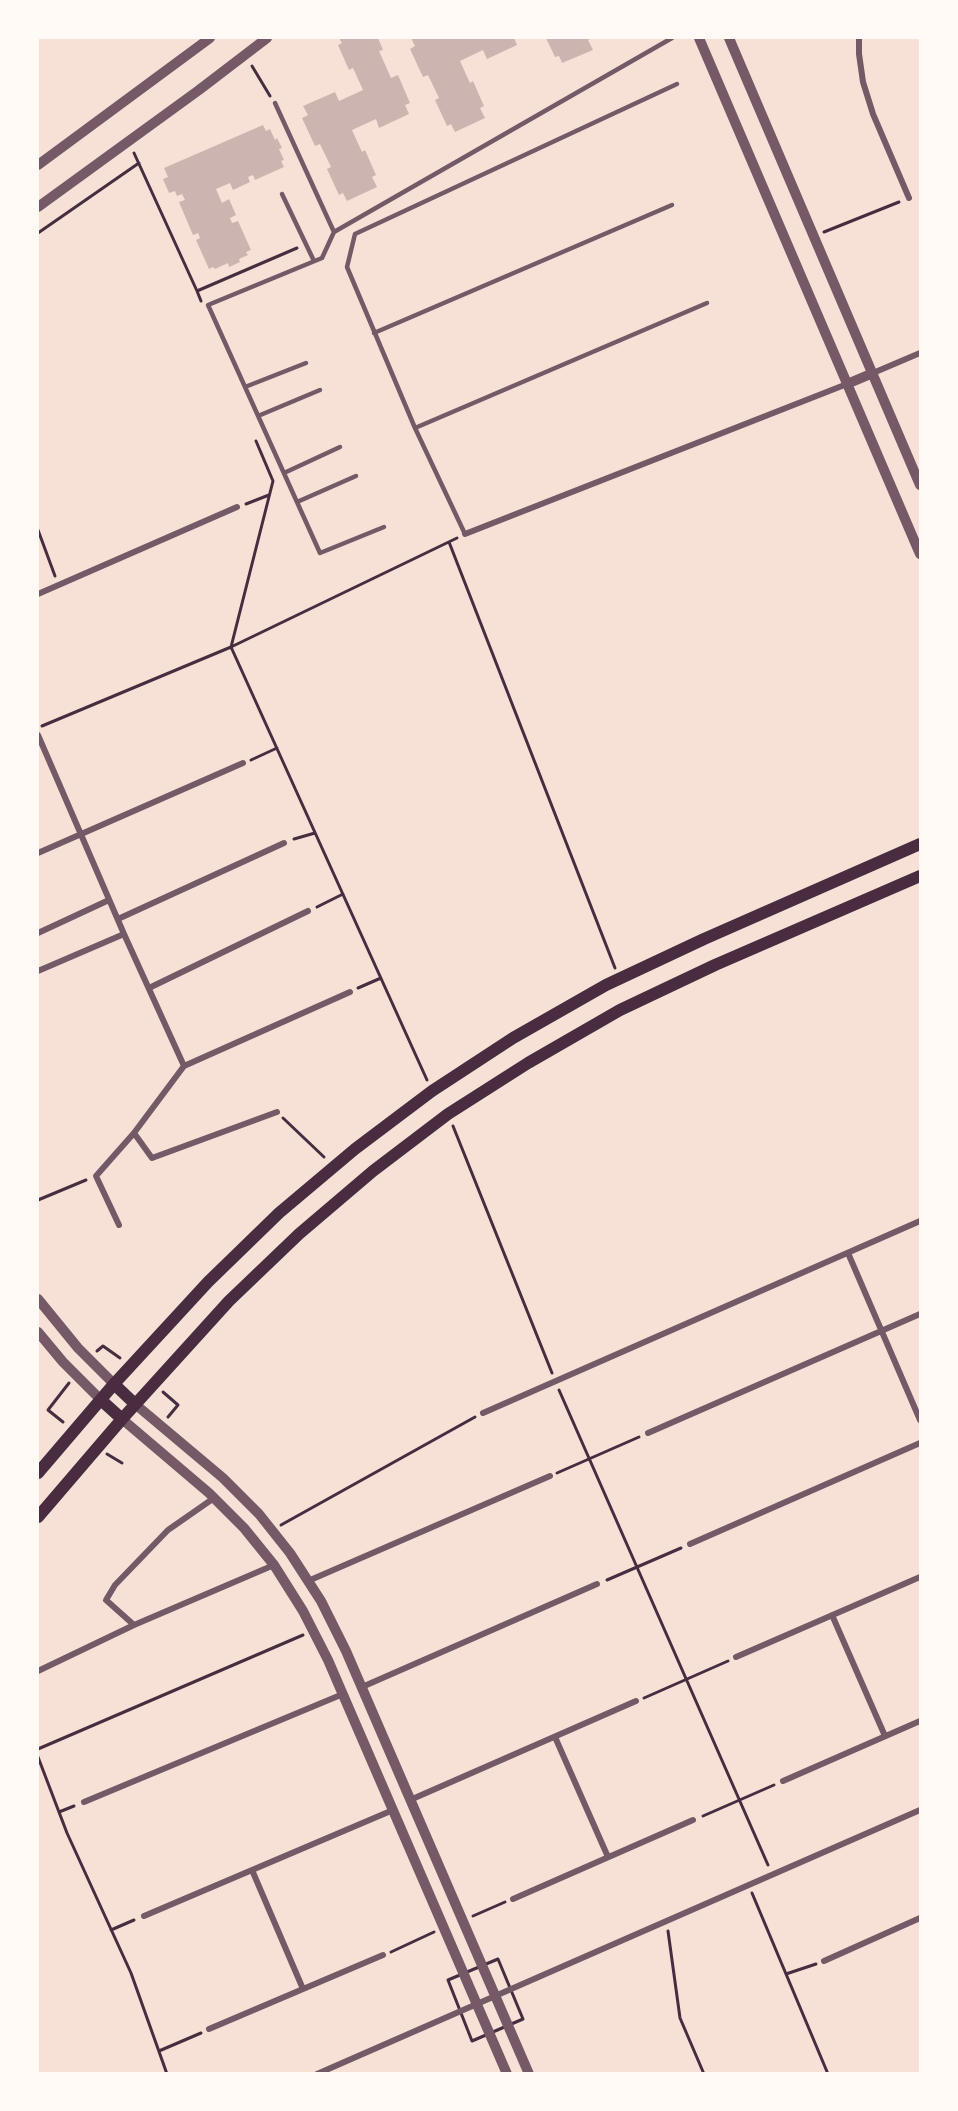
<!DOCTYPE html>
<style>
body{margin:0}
#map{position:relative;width:958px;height:2111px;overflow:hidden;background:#f7e1d7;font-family:"Noto Serif",serif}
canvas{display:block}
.frame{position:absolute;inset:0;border:39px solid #fffaf5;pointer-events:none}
</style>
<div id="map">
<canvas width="958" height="2111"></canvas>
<div class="frame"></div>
</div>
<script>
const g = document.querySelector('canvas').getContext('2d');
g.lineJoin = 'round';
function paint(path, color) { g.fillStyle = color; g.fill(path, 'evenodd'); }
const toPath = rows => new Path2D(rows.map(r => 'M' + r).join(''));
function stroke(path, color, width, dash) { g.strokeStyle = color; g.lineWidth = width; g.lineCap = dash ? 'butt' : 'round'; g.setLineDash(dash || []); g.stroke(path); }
paint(toPath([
 [339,38,378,38,383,50,379,51,391,78,398,75,410,103,405,105,409,114,379,128,376,119,352,130,362,152,365,150,376,175,372,177,377,187,347,201,343,193,339,195,327,169,331,167,320,144,315,146,302,118,308,115,303,106,335,92,339,101,363,90,353,68,349,70,338,45,342,43],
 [411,38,514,38,517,45,487,59,483,50,460,61,470,83,473,81,484,106,480,108,485,118,455,132,451,124,447,126,435,100,439,98,428,75,423,77,410,49,415,46],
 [546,38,593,38,588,40,593,50,562,63,559,56,555,57],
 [263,125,266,131,270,129,275,140,277,138,282,148,279,149,284,160,281,161,284,167,255,180,253,175,248,177,250,182,233,190,230,183,216,189,222,203,229,199,236,215,230,218,232,223,238,221,251,250,246,252,248,255,239,259,240,262,229,267,228,263,215,269,213,267,209,269,196,240,200,238,198,233,193,235,179,202,185,200,182,194,177,196,175,191,169,193,163,179,168,177,164,168]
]), '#ccb4b1');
stroke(toPath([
 [252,66,270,96],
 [134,153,197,291],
 [824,232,899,202],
 [38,233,139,163],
 [201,301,197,291,297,248],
 [246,504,269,495],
 [38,530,55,576],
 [449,542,615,968],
 [231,647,273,481,256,441],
 [231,647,427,1080],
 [42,726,231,647,457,538],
 [251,760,277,748],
 [294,839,315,833],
 [317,907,343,894],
 [358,988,381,978],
 [283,1118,324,1157],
 [453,1126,552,1373],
 [38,1200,86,1180],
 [97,1351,103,1346,120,1358],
 [559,1390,768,1865],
 [163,1392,178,1405,168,1417],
 [63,1422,48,1410,69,1383],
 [107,1454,122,1463],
 [557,1473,639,1437],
 [281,1525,475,1417],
 [607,1580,681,1548],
 [644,1698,728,1661],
 [38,1749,303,1635],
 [38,1757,67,1833,131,1973,167,2074],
 [59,1812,74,1806],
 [703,1816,774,1785],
 [752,1893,828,2074],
 [473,1916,505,1902],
 [111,1930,134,1920],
 [668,1931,680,2018,704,2074],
 [391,1952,434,1932],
 [498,1959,523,2019,472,2041,448,1980,498,1959],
 [786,1974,816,1964],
 [159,2051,201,2033]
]), '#4a2c40', 3);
stroke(toPath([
 [275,103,334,232],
 [282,194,314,261],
 [334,232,322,258,208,305,320,553,384,527],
 [334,232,672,38],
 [374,333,672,205],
 [245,387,306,363],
 [258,416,320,390],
 [415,428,707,303],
 [284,473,340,447],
 [297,502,356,476],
 [465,534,415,428,347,267,355,234,677,84]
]), '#755966', 4.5);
stroke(toPath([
 [859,38,859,54,863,82,873,114,909,198],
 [873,373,920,353],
 [465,534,847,384],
 [38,594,237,507],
 [38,735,124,934,184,1066,350,992],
 [38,853,243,763],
 [118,919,284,843],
 [38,933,109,900],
 [38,971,124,934],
 [149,988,308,911],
 [134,1133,152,1158,277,1112],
 [119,1225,96,1176,134,1133,184,1066],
 [848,1253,920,1420],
 [483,1413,920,1221],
 [648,1433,920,1314],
 [214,1498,168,1530,115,1585,106,1600,134,1625,274,1565],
 [690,1544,920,1443],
 [308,1581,550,1476],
 [832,1615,885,1736],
 [736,1657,920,1577],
 [38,1671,134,1625],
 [362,1687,597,1584],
 [555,1737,608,1857],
 [783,1781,920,1721],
 [410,1800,636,1701],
 [84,1802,343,1694],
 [252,1870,303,1989],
 [513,1899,693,1820],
 [144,1916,393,1810],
 [824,1961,920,1918],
 [209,2029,383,1955],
 [317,2074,920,1810]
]), '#755966', 6);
stroke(toPath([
 [699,38,920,554],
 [729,38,920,485],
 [38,165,210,38],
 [38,207,199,90,267,38],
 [847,384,873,373],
 [38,1299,78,1348,114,1384],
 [38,1332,63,1362,101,1400],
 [135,1404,223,1478,259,1514,290,1553,321,1601,346,1651,529,2074],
 [122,1419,209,1493,244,1528,274,1565,303,1611,328,1660,507,2074]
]), '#755966', 10);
stroke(toPath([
 [114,1384,135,1404],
 [101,1400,122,1419],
 [38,1473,114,1384,208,1282,279,1213,355,1149,432,1091,513,1038,606,985,704,939,920,844],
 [38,1517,122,1419,229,1301,299,1234,373,1171,448,1114,528,1063,620,1010,715,965,920,876]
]), '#4a2c40', 12);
</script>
